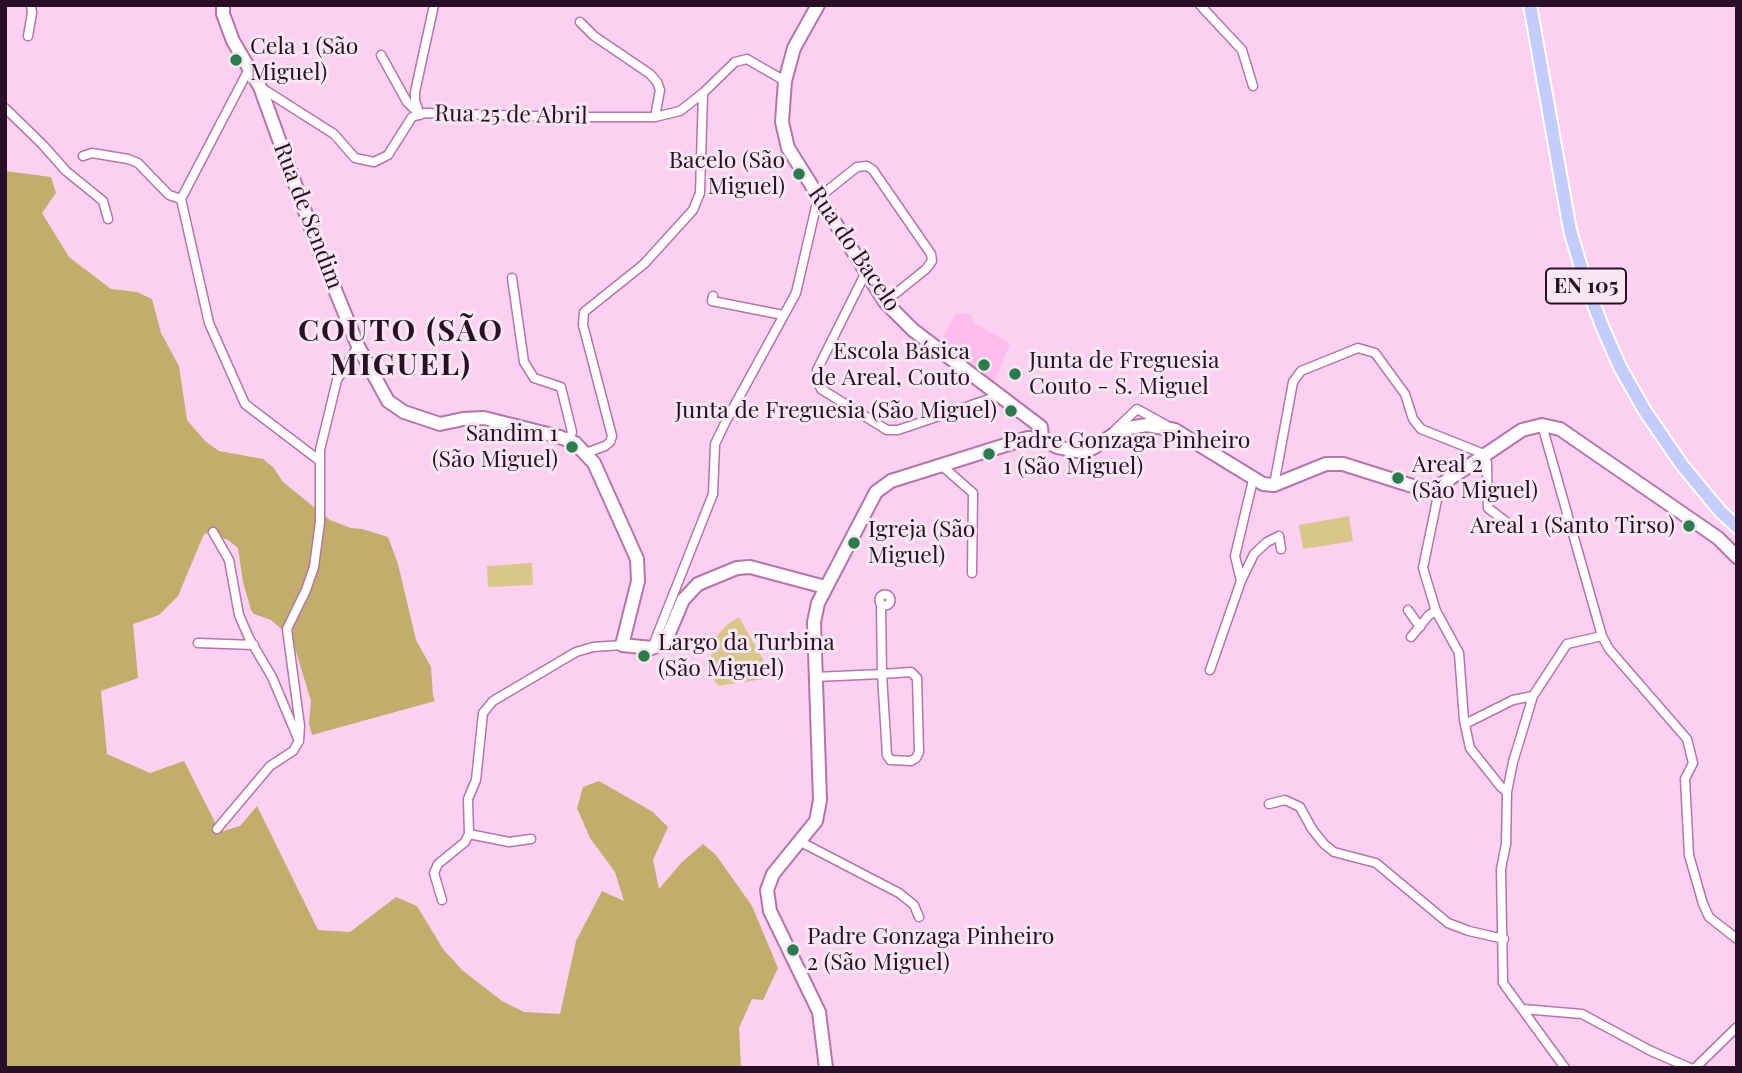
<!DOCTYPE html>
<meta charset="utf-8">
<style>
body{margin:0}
#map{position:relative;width:1742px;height:1073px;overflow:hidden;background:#fcd0f1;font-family:"Playfair Display",serif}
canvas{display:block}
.frame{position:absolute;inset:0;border:7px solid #2a1026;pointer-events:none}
</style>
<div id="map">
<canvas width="1742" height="1073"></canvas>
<div class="frame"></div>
</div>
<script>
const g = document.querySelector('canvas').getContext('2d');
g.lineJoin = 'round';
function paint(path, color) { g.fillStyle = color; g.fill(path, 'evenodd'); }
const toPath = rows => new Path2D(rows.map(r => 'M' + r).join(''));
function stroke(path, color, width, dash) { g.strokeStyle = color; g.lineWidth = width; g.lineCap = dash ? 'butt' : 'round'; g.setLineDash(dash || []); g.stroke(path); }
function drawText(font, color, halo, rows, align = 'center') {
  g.font = font + ' "Playfair Display",serif'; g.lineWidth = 6; g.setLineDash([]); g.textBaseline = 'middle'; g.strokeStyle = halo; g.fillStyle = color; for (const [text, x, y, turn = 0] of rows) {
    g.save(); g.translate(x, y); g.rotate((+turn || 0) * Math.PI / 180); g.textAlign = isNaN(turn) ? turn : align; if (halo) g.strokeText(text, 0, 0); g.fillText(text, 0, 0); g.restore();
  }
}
paint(toPath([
 [962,313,972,315,973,322,1010,344,993,385,941,343,955,314]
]), '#fcbdee');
paint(toPath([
 [1349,516,1353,541,1303,549,1299,525],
 [532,563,533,585,488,587,487,566],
 [739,617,765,663,770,678,718,686,708,671,715,638,728,624]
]), '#d9c789');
paint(toPath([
 [5,171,51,177,56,193,42,213,69,257,111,289,137,292,152,299,161,333,179,366,187,420,205,441,219,451,263,459,273,467,283,482,330,520,351,528,362,529,388,537,398,564,416,640,431,667,433,696,435,701,312,735,309,724,311,701,294,645,285,632,271,620,254,614,251,610,243,582,238,548,228,540,211,533,204,534,178,596,159,615,133,624,138,678,101,691,107,754,150,773,184,761,220,832,240,826,257,806,318,930,350,932,396,897,417,906,443,949,462,970,502,1001,524,1012,560,1014,576,941,602,891,624,901,615,872,590,838,577,808,583,787,599,781,653,812,668,827,653,860,659,889,681,863,703,844,716,855,752,906,778,968,763,1000,752,999,739,1028,741,1068,5,1068]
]), '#c1ae6b');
const street = toPath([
 [1200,5,1242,50,1253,86],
 [580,22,594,36,650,74,657,82,660,90,655,117],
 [28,36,32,13,31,5],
 [381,55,407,102,418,113],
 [249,69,181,199,209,323,245,404,320,461],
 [260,87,334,134,355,158,374,162,388,155,412,117,425,113,570,117,655,117,680,111,703,93,735,62,747,59,785,81],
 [5,108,43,145,66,171,103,201,108,219],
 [420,115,415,101,415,92,434,5],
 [83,156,92,153,128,159,138,163,169,195,181,199],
 [866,272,817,370,817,380,821,389,887,430,898,430,998,396],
 [512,278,524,362,534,378,561,387,572,432,569,440],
 [713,296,712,301,783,315],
 [1542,425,1602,636,1609,649,1687,739,1693,763,1685,779,1689,855,1703,904,1709,917,1737,939],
 [1115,430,1137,409,1166,425],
 [586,453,605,446,610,442,612,436,583,325,584,312,644,264,693,210,700,193,703,93],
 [941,465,973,493,972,573],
 [1274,485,1293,382,1301,371,1358,348,1375,353,1405,394,1413,419,1421,429,1484,454,1487,463,1488,508,1513,527],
 [1434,486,1437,500,1423,568,1436,611,1459,653,1464,720,1470,748,1501,787,1507,792],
 [213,532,229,560,239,615,249,638,272,677,299,741],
 [1241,581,1235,556,1253,480],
 '879.5 600a5.5 5.5 0 1 1 11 0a5.5 5.5 0 1 1-11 0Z',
 [1408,610,1420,627],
 [1411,637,1429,615,1436,611],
 [198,643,254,645],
 [652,648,713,494,715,444,726,421,796,293,818,198,857,167,867,166,873,170,931,254,932,261,926,269,885,302],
 [1210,670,1241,581,1254,554,1267,542,1279,536,1281,549],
 [815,677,882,674,911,672,917,678,919,752,916,758,911,761,890,760,887,755,882,674,881,604],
 [1465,724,1513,700,1533,696],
 [1269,804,1285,800,1300,807,1312,829,1324,844,1334,852,1376,863,1448,923,1469,931,1504,939],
 [217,829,270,766,293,751,299,741,300,726,287,629,306,590,314,567,320,522,320,450,337,380,358,346],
 [469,834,509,842,531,839],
 [799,841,899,893,914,905,919,917],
 [442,900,434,873,438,864,465,842,469,834,468,799,476,780,483,713,493,701,576,652,593,647,622,645],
 [1523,1009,1582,1014,1651,1051,1690,1068],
 [1565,1068,1503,983,1501,869,1506,844,1507,792,1513,762,1533,696,1567,644,1602,636],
 [1695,1068,1737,1027]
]);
const secondary = toPath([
 [223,5,223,14,233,41,260,87,320,253,358,346,388,401,404,412,440,424,463,419,484,418,560,437,575,443,594,463,637,559,638,581,622,645,652,648,661,644,667,638,683,600,698,584,737,568,750,567,825,587],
 [818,5,794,48,785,81,782,122,788,148,885,302,913,330,1041,427,1042,439],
 [826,1068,819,1012,770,911,767,890,773,874,816,821,820,800,814,622,818,603,876,492,891,481,1028,438,1042,439,1057,447,1076,451,1093,448,1122,429,1147,425,1175,430,1263,484,1274,485,1326,464,1343,464,1422,489,1442,484,1522,430,1542,425,1560,429,1718,538,1737,557]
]);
const primary = toPath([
 [1530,5,1570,230,1585,281,1602,326,1620,367,1645,411,1682,465,1720,511,1737,527]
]);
stroke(street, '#b774a9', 11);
stroke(secondary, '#b774a9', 16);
stroke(primary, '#fff', 16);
stroke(street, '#fff', 8);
stroke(secondary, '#fff', 12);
stroke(primary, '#c3cdfb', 12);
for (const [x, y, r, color] of [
 [236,60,7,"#2b7c4d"],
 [799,174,7,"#2b7c4d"],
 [984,365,7,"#2b7c4d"],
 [1015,374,7,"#2b7c4d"],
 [1011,411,7,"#2b7c4d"],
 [572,447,7,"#2b7c4d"],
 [989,454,7,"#2b7c4d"],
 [1398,478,7,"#2b7c4d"],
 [1689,526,7,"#2b7c4d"],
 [854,543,7,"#2b7c4d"],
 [644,656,7,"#2b7c4d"],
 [793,950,7,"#2b7c4d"]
]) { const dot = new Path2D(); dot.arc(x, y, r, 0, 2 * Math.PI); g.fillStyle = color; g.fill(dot); stroke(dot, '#f6e7f3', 2.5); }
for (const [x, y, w] of [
 [1586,286,80]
]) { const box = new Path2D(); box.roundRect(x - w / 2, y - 17.5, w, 35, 5); g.fillStyle = '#f6e7f3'; g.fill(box); stroke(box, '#2a1026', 2); }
drawText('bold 21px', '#2a1026', null, [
 ["EN 105",1586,286]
]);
drawText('23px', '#2a1026', '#f6e7f3', [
 ["Cela 1 (São",250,47],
 ["Miguel)",250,73],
 ["Bacelo (São",785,161,"right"],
 ["Miguel)",785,187,"right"],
 ["Escola Básica",970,352,"right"],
 ["de Areal, Couto",970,378,"right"],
 ["Junta de Freguesia",1029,361],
 ["Couto - S. Miguel",1029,387],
 ["Junta de Freguesia (São Miguel)",997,411,"right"],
 ["Sandim 1",558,434,"right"],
 ["(São Miguel)",558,460,"right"],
 ["Padre Gonzaga Pinheiro",1003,441],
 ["1 (São Miguel)",1003,467],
 ["Areal 2",1412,465],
 ["(São Miguel)",1412,491],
 ["Areal 1 (Santo Tirso)",1675,526,"right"],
 ["Igreja (São",868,530],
 ["Miguel)",868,556],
 ["Largo da Turbina",658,643],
 ["(São Miguel)",658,669],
 ["Padre Gonzaga Pinheiro",807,937],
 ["2 (São Miguel)",807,963]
], 'left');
drawText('23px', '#2a1026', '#f6e7f3', [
 ["Rua 25 de Abril",511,115,1],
 ["Rua de Sendim",308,216,69],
 ["Rua do Bacelo",854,249,56]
]);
g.letterSpacing = '2px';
drawText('bold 30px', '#2a1026', '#f6e7f3', [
 ["COUTO (SÃO",401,332],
 ["MIGUEL)",401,366]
]);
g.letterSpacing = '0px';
</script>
